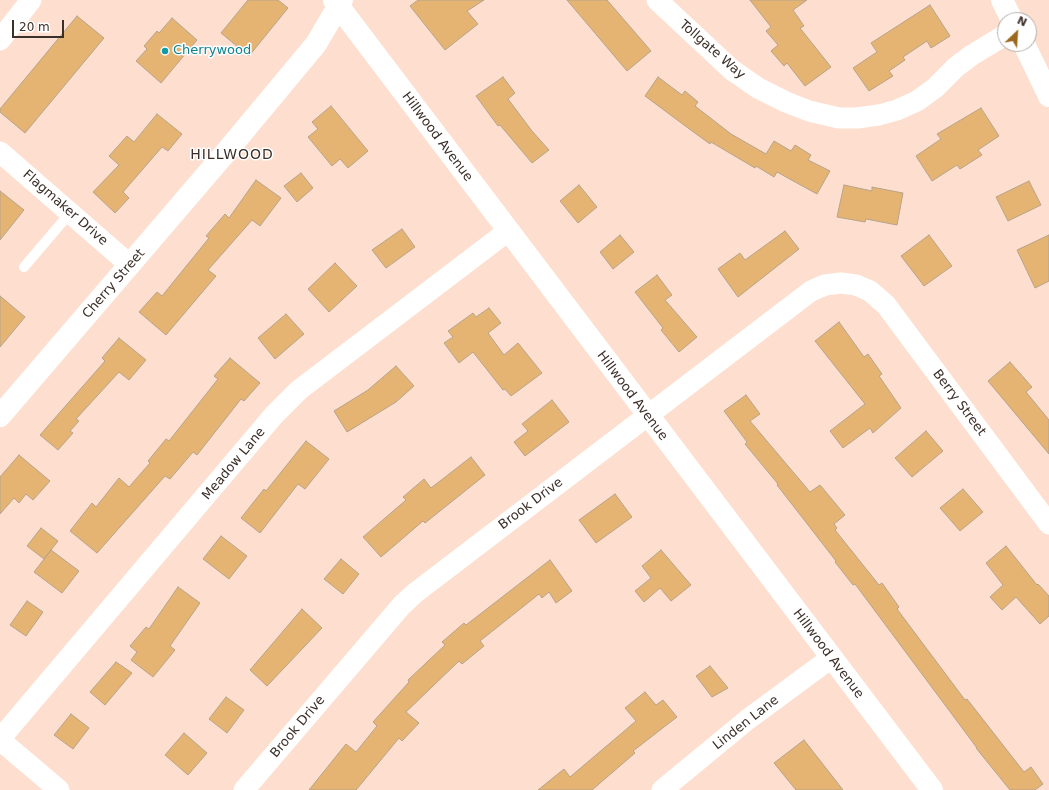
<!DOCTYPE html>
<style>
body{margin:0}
#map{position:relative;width:1049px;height:790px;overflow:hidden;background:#fedfcf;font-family:"DejaVu Sans",sans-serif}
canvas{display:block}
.north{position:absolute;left:997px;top:12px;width:40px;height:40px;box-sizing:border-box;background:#fff;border:1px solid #b1aca9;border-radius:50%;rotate:25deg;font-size:11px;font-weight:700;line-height:16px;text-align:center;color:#3b2f29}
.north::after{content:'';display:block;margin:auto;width:14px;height:18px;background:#9b681d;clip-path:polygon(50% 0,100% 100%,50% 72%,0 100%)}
.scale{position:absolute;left:12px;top:20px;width:52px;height:18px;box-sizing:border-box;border:2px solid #3b2f29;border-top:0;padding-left:5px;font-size:12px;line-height:14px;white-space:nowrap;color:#3b2f29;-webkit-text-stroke:3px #fff;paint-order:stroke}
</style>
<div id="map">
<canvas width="1049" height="790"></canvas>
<div class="north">N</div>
<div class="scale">20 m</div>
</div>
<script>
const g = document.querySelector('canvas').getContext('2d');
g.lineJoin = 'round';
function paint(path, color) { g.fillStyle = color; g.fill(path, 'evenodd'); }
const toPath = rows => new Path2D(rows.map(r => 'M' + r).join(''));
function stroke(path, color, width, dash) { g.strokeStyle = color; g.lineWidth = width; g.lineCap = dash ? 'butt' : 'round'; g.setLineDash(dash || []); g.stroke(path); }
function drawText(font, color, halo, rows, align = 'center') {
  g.font = font + ' "DejaVu Sans",sans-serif'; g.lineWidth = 3; g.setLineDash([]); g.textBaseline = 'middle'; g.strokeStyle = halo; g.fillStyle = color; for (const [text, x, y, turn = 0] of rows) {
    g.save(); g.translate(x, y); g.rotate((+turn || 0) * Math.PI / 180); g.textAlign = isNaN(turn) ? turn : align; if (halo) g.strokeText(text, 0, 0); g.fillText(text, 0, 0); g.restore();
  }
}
const building = toPath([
 [248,0,278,0,288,8,249,56,221,33,248,0],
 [418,0,484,0,467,11,478,24,445,50,410,6,418,0],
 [567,0,607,0,651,51,627,71,567,0],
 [750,0,807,0,793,10,804,26,800,28,831,67,805,86,787,63,784,66,771,51,778,45,766,31,771,27,750,0],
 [930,5,950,36,931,48,927,41,903,57,905,60,889,71,893,76,869,91,853,68,877,52,871,43,930,5],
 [77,16,104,38,25,133,0,112,0,109,77,16],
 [172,18,197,40,161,83,136,61,147,49,144,46,157,31,159,33,172,18],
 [503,77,515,93,508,99,532,131,549,150,532,163,500,125,498,126,476,96,503,77],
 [658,77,682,95,685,91,698,102,695,106,731,134,766,154,774,141,791,151,795,145,811,155,808,160,830,171,817,194,777,172,774,177,756,166,755,168,711,142,710,144,688,128,645,96,658,77],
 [331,106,368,151,348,168,340,159,332,166,308,137,318,129,312,122,331,106],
 [981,108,999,136,978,150,982,155,960,169,957,165,932,181,916,156,941,139,937,134,981,108],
 [157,114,182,134,168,151,162,147,123,192,129,198,115,213,93,192,119,165,109,156,127,136,134,142,157,114],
 [301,173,313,188,297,202,284,186,301,173],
 [256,180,281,198,260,226,252,220,208,270,216,276,166,335,139,312,157,292,162,296,209,238,206,236,225,214,229,218,256,180],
 [1029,181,1041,205,1008,221,996,197,1029,181],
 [579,185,597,207,578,223,560,201,579,185],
 [844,185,872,191,872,187,903,193,897,225,866,219,865,222,837,217,844,185],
 [0,191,24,210,0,240,0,191],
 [402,229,415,247,386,268,372,250,402,229],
 [785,231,799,249,738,297,718,269,740,253,745,260,785,231],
 [620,235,634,252,613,269,600,252,620,235],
 [929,235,952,266,924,286,901,256,929,235],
 [1049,235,1049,281,1035,288,1017,250,1049,235],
 [335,263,357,286,329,312,308,289,335,263],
 [657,275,672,295,665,300,697,337,679,352,661,330,663,328,635,292,657,275],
 [0,296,25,317,0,347,0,296],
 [489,308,501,323,488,333,504,355,518,343,542,373,511,396,505,389,503,390,473,352,459,363,444,343,453,337,448,331,473,313,476,317,489,308],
 [286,314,304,334,275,359,258,338,286,314],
 [839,322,864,357,868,354,882,374,879,376,901,408,873,433,870,428,843,448,830,431,865,404,815,341,839,322],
 [119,338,146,360,129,380,119,372,76,419,79,421,70,431,73,433,58,450,40,435,105,361,102,358,119,338],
 [230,358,260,383,244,401,241,399,197,455,193,452,170,479,165,476,97,553,70,531,92,503,96,507,119,478,129,487,150,463,148,461,166,439,169,441,218,379,214,376,230,358],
 [1010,362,1032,387,1026,392,1049,420,1049,454,988,381,1010,362],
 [396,366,414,386,396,402,347,432,334,411,368,390,396,366],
 [746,395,760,414,750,421,810,492,820,485,845,515,834,524,837,528,835,530,879,585,882,583,899,607,897,609,965,700,967,699,1024,772,1031,767,1043,784,1035,790,1010,790,976,748,977,748,855,584,853,585,835,562,836,561,777,485,778,484,745,444,747,442,724,411,746,395],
 [552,400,569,422,525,456,514,442,528,431,522,424,552,400],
 [926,431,943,451,912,477,895,458,926,431],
 [306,441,329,459,305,489,298,484,260,533,241,518,264,489,266,491,306,441],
 [19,455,50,481,33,500,26,494,19,503,14,498,0,514,0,477,19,455],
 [471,457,485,475,425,523,423,521,381,557,363,537,406,500,403,497,424,479,431,488,471,457],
 [963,489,983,512,960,531,940,508,963,489],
 [615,494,632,517,596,543,579,520,615,494],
 [41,528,58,541,44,559,27,546,41,528],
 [221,536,247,556,229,579,203,559,221,536],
 [1006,546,1037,585,1038,584,1049,596,1049,616,1040,624,1016,597,1002,610,990,597,1003,585,986,563,1006,546],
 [51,550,79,571,62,593,34,572,51,550],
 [661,550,691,585,671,601,660,588,644,602,635,591,651,578,642,566,661,550],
 [341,559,359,574,343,594,324,579,341,559],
 [550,560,572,591,556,603,549,592,542,598,539,594,480,641,484,646,462,664,459,661,406,712,419,723,402,741,399,738,356,790,309,790,346,744,356,752,377,726,373,722,409,682,408,680,445,645,442,642,464,623,466,625,550,560],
 [178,587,200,603,170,646,175,650,153,677,131,660,137,652,130,646,146,627,149,629,178,587],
 [27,601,43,612,26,636,10,625,27,601],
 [302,609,322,628,267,686,250,670,302,609],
 [116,662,132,673,105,705,90,692,116,662],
 [710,666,728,688,712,697,696,676,710,666],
 [645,692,656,705,663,700,677,717,633,751,635,753,592,790,538,790,564,769,570,777,636,721,625,708,645,692],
 [226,697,244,710,227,733,209,719,226,697],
 [71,714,89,728,73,749,54,735,71,714],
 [184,733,207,753,188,775,165,755,184,733],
 [804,740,843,790,796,790,774,763,804,740]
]);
paint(building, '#e5b472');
stroke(building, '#b6a38b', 1);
stroke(toPath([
 [24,267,70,213]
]), '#fff', 10);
stroke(toPath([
 [657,0,732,70,758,88,786,102,809,111,839,118,857,118,879,115,897,110,917,101,935,88,956,67,972,55,1005,35],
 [0,40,31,0],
 [0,152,130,265],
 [0,739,274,415,299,390,508,231],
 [0,740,59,790],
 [244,790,402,605,415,593,811,291,825,285,841,283,856,285,870,291,886,305,1049,524],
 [662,790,747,720,831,658]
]), '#fff', 21);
stroke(toPath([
 [0,416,227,151,316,44,342,0]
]), '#fff', 22);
stroke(toPath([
 [334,0,932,790]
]), '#fff', 22);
stroke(toPath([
 [1002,0,1012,20],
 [1024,44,1049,96]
]), '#fff', 22);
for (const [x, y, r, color] of [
 [165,51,4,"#0f9aa8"]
]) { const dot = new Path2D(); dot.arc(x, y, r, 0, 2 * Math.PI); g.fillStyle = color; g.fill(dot); stroke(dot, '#fff', 1.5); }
drawText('13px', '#3b2f29', '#fff', [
 ["Tollgate Way",712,50,41],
 ["Hillwood Avenue",437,137,53],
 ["Flagmaker Drive",65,208,41],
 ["Cherry Street",114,284,-49],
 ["Hillwood Avenue",632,396,53],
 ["Berry Street",959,403,53],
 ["Meadow Lane",234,464,-50],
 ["Brook Drive",531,504,-37],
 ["Hillwood Avenue",828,654,53],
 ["Linden Lane",746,723,-38],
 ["Brook Drive",298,727,-50]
]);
drawText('13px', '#0d838f', '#fff', [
 ["Cherrywood",173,51]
], 'left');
g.letterSpacing = '1px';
drawText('14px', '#3b2f29', '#fff', [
 ["HILLWOOD",232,155]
]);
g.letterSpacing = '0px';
</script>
